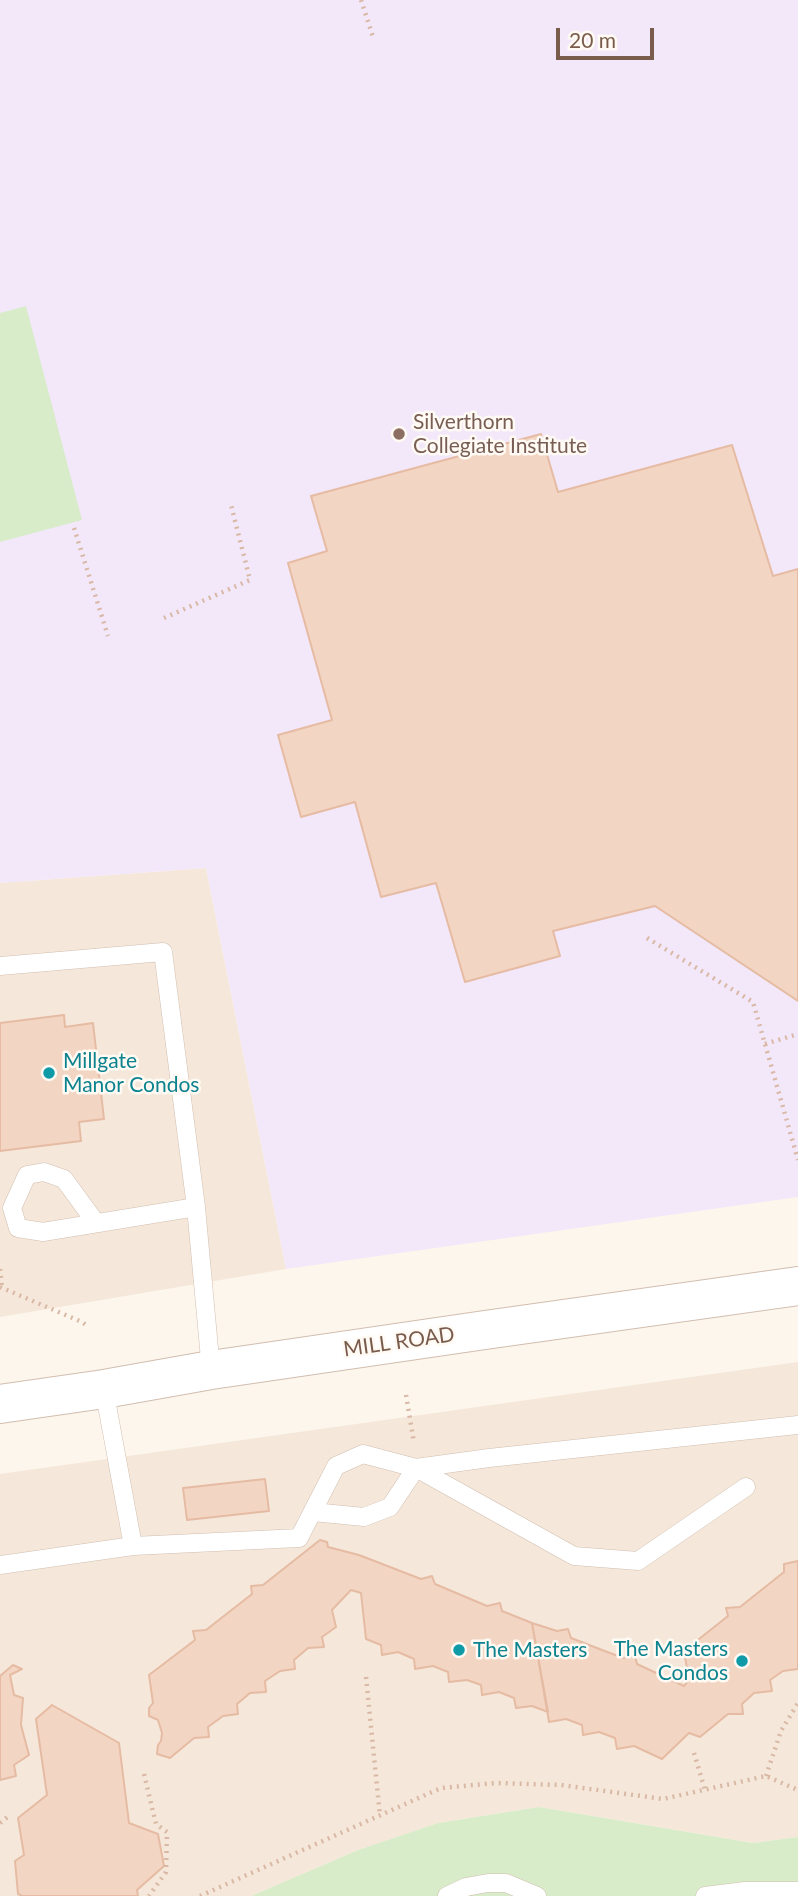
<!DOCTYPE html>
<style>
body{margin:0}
#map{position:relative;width:798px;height:1896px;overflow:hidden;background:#fdf6ec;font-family:Lato,sans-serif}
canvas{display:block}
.scale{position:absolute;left:556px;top:28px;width:98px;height:32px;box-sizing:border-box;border:4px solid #7a5c4d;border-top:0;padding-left:9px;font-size:21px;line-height:24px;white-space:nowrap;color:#7a5c4d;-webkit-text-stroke:5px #fffaf3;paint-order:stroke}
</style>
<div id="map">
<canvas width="798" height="1896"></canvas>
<div class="scale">20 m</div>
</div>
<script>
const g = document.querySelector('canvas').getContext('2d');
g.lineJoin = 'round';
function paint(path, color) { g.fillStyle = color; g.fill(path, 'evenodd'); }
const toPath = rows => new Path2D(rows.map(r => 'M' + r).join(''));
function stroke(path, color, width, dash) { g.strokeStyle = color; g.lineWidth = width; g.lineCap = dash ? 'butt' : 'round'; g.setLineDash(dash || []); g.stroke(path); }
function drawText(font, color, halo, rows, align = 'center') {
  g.font = font + ' Lato,sans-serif'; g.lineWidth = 5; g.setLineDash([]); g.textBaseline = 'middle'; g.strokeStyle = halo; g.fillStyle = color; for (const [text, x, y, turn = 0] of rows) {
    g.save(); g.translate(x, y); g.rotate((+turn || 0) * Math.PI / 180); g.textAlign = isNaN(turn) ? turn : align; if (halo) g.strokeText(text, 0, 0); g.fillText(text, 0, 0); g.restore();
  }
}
paint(toPath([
 [206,868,286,1269,0,1317,0,883],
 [798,1362,798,1837,753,1843,539,1807,438,1823,358,1850,251,1896,0,1896,0,1474]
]), '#f5e8da');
paint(toPath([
 [0,0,798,0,798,1197,286,1269,206,868,0,883]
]), '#f3e8fa');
paint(toPath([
 [26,306,82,520,0,542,0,313],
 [539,1807,753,1843,798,1837,798,1896,251,1896,358,1850,438,1823]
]), '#d8ecc9');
const building = toPath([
 [541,434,558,492,732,445,773,576,798,569,798,1001,655,906,553,931,560,956,465,982,436,883,381,897,355,802,301,817,278,735,332,720,288,563,327,551,311,496,541,434],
 [64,1015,65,1027,93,1023,104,1119,79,1122,81,1141,0,1151,0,1023,64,1015],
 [265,1479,269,1511,187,1520,183,1488,265,1479],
 [320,1540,327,1542,328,1547,359,1555,421,1579,432,1576,435,1584,487,1606,500,1603,502,1611,532,1623,548,1712,532,1706,516,1708,514,1698,499,1692,482,1695,481,1685,467,1680,449,1682,448,1672,433,1666,415,1669,414,1659,398,1652,382,1655,381,1645,366,1639,361,1593,351,1590,332,1610,336,1627,322,1637,324,1647,308,1648,294,1660,295,1669,280,1671,265,1681,266,1692,250,1693,237,1704,238,1714,223,1716,208,1727,209,1737,194,1738,170,1758,157,1754,158,1745,161,1741,162,1733,158,1720,149,1716,149,1708,153,1703,149,1675,195,1640,193,1631,206,1630,252,1594,251,1586,263,1585,320,1540],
 [798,1561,798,1669,783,1671,770,1680,772,1691,754,1693,742,1704,743,1714,728,1714,700,1737,689,1733,662,1759,634,1746,617,1749,615,1738,599,1732,583,1735,582,1725,566,1719,549,1722,532,1623,557,1631,568,1629,571,1638,623,1658,635,1656,637,1664,684,1686,689,1680,684,1651,728,1616,726,1608,740,1607,784,1572,784,1564,798,1561],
 [13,1665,22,1669,10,1675,14,1695,23,1698,21,1725,29,1755,14,1765,16,1776,0,1780,0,1676,13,1665],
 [52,1705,119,1743,129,1823,158,1834,164,1866,137,1890,138,1896,22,1896,18,1894,15,1861,24,1855,18,1818,47,1795,36,1719,52,1705]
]);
paint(building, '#f3d5c3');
stroke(building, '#e6bba3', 2);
const service = toPath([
 [0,966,163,952,196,1207,211,1370],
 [96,1223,64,1179,44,1172,27,1175,12,1208,18,1228,43,1232,196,1207],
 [313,1512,364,1517,390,1507,416,1468,574,1556,638,1561,746,1487],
 [133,1546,299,1538,336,1466,363,1454,416,1468,489,1458,798,1425],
 [0,1565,133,1546,104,1389],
 [447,1896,466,1887,488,1883,506,1883,537,1896],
 [705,1896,745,1891,798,1891]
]);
const tertiary = toPath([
 [0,1404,104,1389,211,1370,485,1330,798,1286]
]);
stroke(service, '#d1beb0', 19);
stroke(tertiary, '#d1beb0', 40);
stroke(toPath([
 [361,0,373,37],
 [74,528,108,636],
 [164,618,250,580,231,505],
 [647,938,753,1002,798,1160],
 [765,1044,798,1034],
 [0,1269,2,1288],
 [0,1287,82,1322,89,1327],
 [406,1395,414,1443],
 [366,1677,380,1816],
 [694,1753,705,1790],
 [144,1774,156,1824,167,1832,166,1872,149,1896],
 [766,1776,781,1731,798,1703],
 [0,1823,10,1815],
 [200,1896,441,1788,496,1783,561,1785,663,1799,766,1776,798,1790]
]), '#d9b8a5', 4.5, [2, 5]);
stroke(service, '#fff', 18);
stroke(tertiary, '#fff', 38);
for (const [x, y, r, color] of [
 [399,434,7,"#8d6e63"],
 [49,1073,7,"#0f9aa8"],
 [459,1650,7,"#0f9aa8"],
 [742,1661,7,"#0f9aa8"]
]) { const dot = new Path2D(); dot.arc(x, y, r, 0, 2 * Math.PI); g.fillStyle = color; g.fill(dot); stroke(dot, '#fffaf3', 2.5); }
drawText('21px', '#785e54', '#fffaf3', [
 ["Silverthorn",413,422],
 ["Collegiate Institute",413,446]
], 'left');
drawText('21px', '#0d838f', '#fffaf3', [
 ["Millgate",63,1061],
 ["Manor Condos",63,1085],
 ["The Masters",728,1649,"right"],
 ["Condos",728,1673,"right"],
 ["The Masters",473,1650]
], 'left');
drawText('21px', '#7a5c4d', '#fffaf3', [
 ["MILL ROAD",399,1342,-8]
]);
</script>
